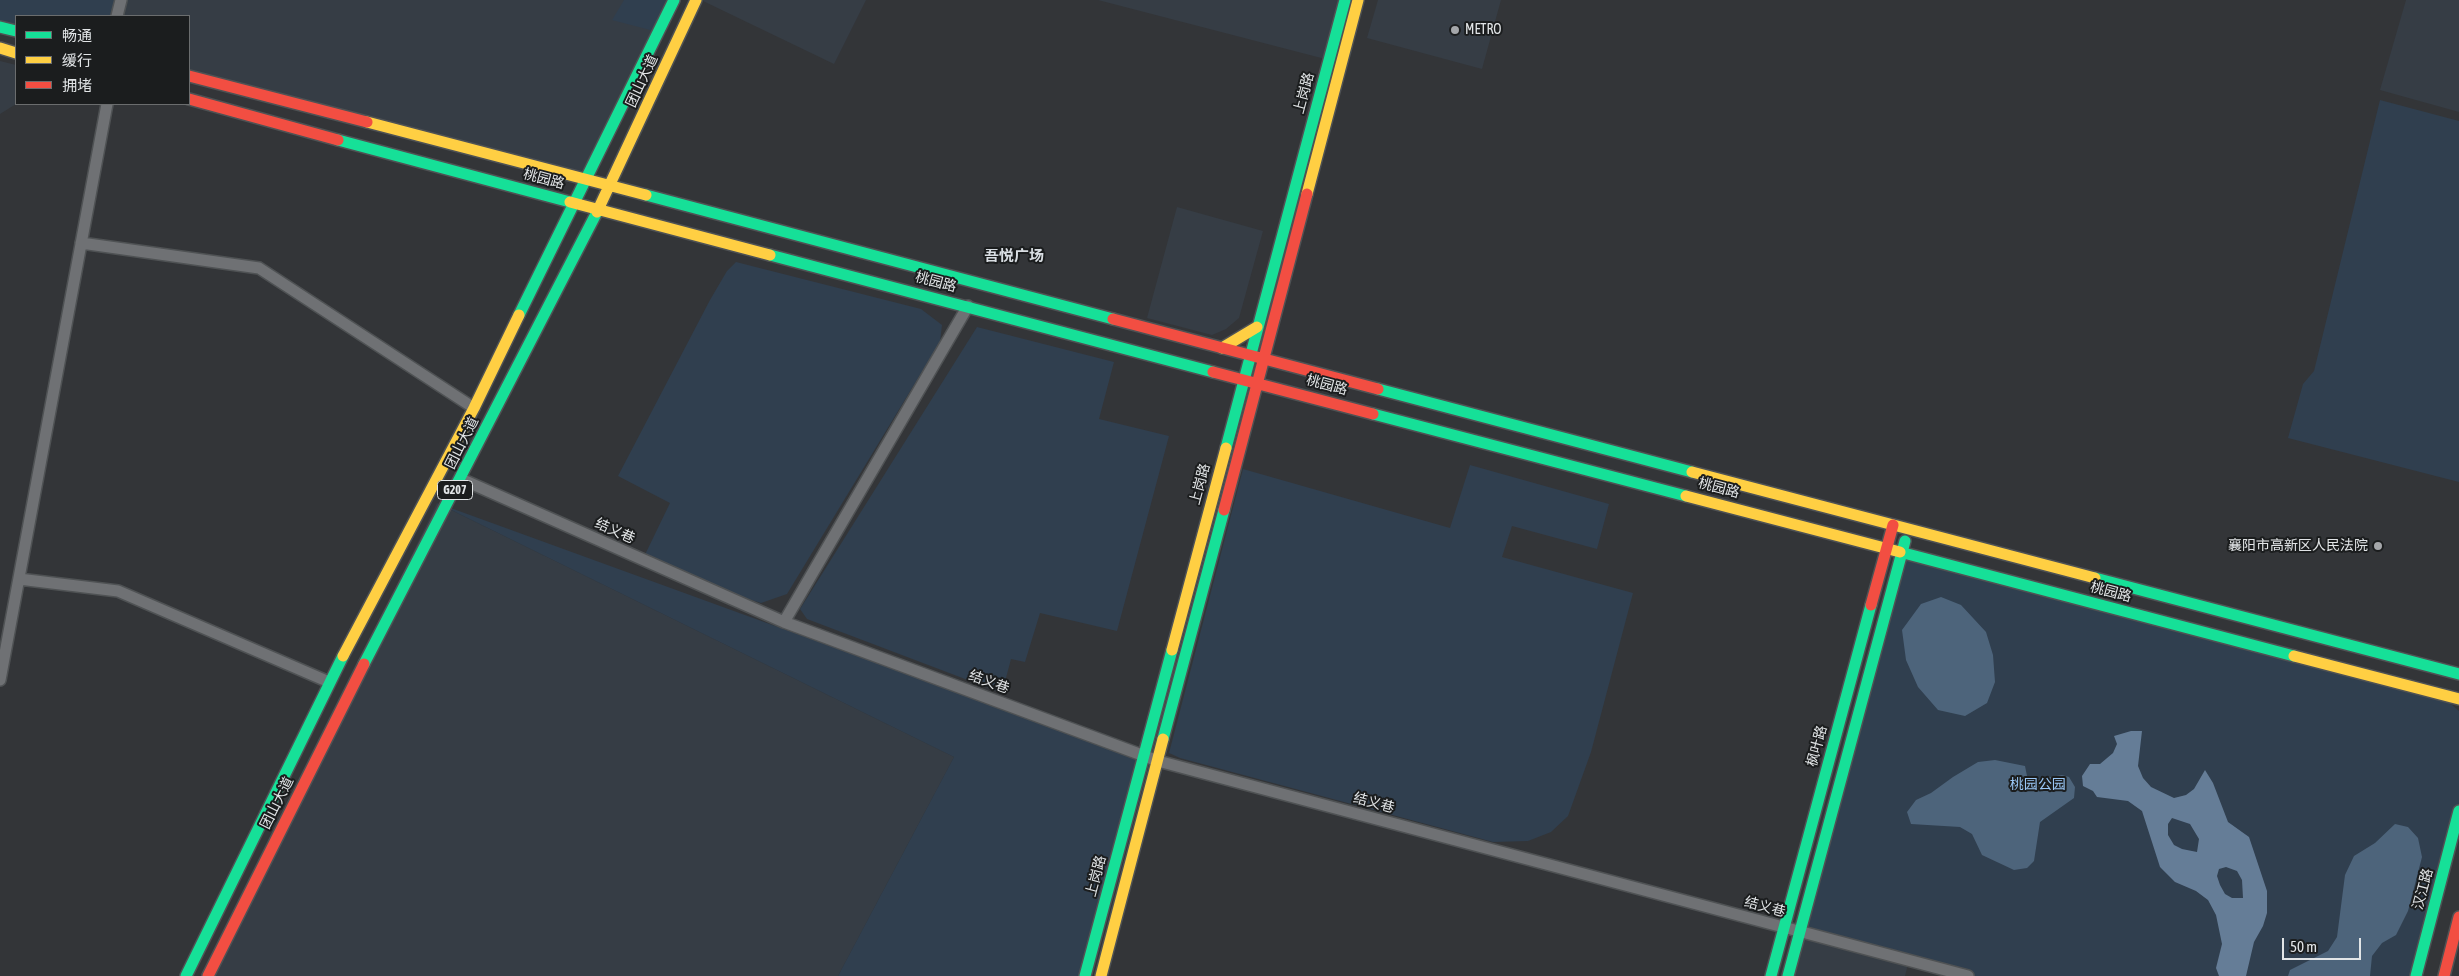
<!DOCTYPE html>
<meta charset="utf-8">
<style>
body{margin:0}
#map{position:relative;width:2459px;height:976px;overflow:hidden;background:#333538;font-family:"Asap Condensed","Noto Sans SC",sans-serif}
canvas{display:block}
.legend{position:absolute;left:15px;top:15px;width:175px;height:90px;box-sizing:border-box;background:#1b1d1e;border:1px solid #6b6d6e;margin:0;padding:6px 9px;list-style:none;font-size:15px;color:#e2e5e7}
.legend li{display:flex;align-items:center;gap:10px;height:25px}
.legend b{width:25px;border:1px solid #6b6d6e}
.scale{position:absolute;left:2282px;top:938px;width:79px;height:22px;box-sizing:border-box;border:2px solid #e2e5e7;border-top:0;padding-left:6px;font-size:15px;line-height:18px;white-space:nowrap;color:#e2e5e7;-webkit-text-stroke:4px #1b1d1e;paint-order:stroke}
</style>
<div id="map">
<canvas width="2459" height="976"></canvas>
<ul class="legend">
<li><b style="height:6px;background:#16e098"></b>畅通</li>
<li><b style="height:6px;background:#ffcf43"></b>缓行</li>
<li><b style="height:6px;background:#f24e42"></b>拥堵</li>
</ul>
<div class="scale">50 m</div>
</div>
<script>
const g = document.querySelector('canvas').getContext('2d');
g.lineJoin = 'round';
function paint(path, color) { g.fillStyle = color; g.fill(path, 'evenodd'); }
const toPath = rows => new Path2D(rows.map(r => 'M' + r).join(''));
function stroke(path, color, width, dash) { g.strokeStyle = color; g.lineWidth = width; g.lineCap = dash ? 'butt' : 'round'; g.setLineDash(dash || []); g.stroke(path); }
function drawText(font, color, halo, rows, align = 'center') {
  g.font = font + ' "Asap Condensed","Noto Sans SC",sans-serif'; g.lineWidth = 4; g.setLineDash([]); g.textBaseline = 'middle'; g.strokeStyle = halo; g.fillStyle = color; for (const [text, x, y, turn = 0] of rows) {
    g.save(); g.translate(x, y); g.rotate((+turn || 0) * Math.PI / 180); g.textAlign = isNaN(turn) ? turn : align; if (halo) g.strokeText(text, 0, 0); g.fillText(text, 0, 0); g.restore();
  }
}
paint(toPath([
 [121,0,674,0,587,179,189,76,189,16,117,16],
 [701,0,866,0,834,64],
 [1098,0,1345,0,1329,60],
 [1378,0,1501,0,1482,69,1367,38],
 [2406,0,2459,0,2459,112,2380,90],
 [0,61,16,65,16,104,0,114],
 [1177,207,1263,231,1239,318,1226,329,1212,335,1147,318],
 [437,503,954,757,838,976,206,976],
 [1800,931,1909,960,1905,976,1788,976]
]), '#363d45');
paint(toPath([
 [0,0,121,0,117,16,16,16,16,26,0,21],
 [624,0,674,0,658,32,612,20],
 [2380,100,2459,121,2459,482,2288,438,2303,384,2314,371],
 [736,262,921,309,942,325,940,342,787,594,761,603,640,565,670,503,618,476,710,300,727,271],
 [977,327,1114,362,1099,419,1169,436,1117,631,1040,613,1025,662,1011,659,1002,693,807,619,800,609],
 [1470,465,1609,504,1597,549,1512,526,1502,557,1633,593,1591,752,1568,816,1551,832,1528,841,1493,842,1180,758,1169,753,1243,469,1450,528],
 [437,503,1149,762,1092,976,838,976,954,757],
 [1902,552,2438,693,2459,711,2459,811,2416,976,1968,976,1800,931]
]), '#303f4f');
paint(toPath([
 [1941,597,1961,605,1986,632,1993,655,1995,682,1987,703,1965,716,1938,710,1918,687,1906,660,1902,630,1921,604],
 [1995,760,2025,766,2028,781,2062,775,2069,777,2075,787,2074,798,2040,822,2034,861,2027,868,2014,870,1982,855,1972,834,1960,827,1911,824,1907,812,1916,800,1931,793,1953,777,1978,762],
 [2395,824,2408,827,2418,838,2422,857,2408,911,2396,935,2382,943,2372,956,2370,976,2288,976,2290,970,2328,951,2337,937,2345,875,2354,856,2375,843]
]), '#4d647b');
paint(toPath([
 [2131,731,2142,731,2138,766,2143,778,2151,787,2174,798,2186,795,2194,789,2205,770,2213,783,2228,822,2249,837,2267,891,2267,913,2263,926,2254,942,2246,976,2219,976,2216,968,2222,944,2216,915,2208,900,2196,891,2175,882,2160,867,2142,811,2128,801,2097,797,2093,791,2083,786,2082,776,2090,764,2100,764,2113,753,2117,744,2114,736],
 [2172,818,2190,824,2199,839,2197,852,2182,849,2174,845,2168,835,2168,824],
 [2226,867,2237,871,2242,880,2243,898,2232,898,2225,894,2220,885,2217,876,2219,869]
]), '#657d97');
const street = toPath([
 [117,16,121,0],
 [81,243,259,268,474,408],
 [461,479,784,622,968,306],
 [19,579,118,591,329,682],
 [784,622,1158,761,1968,976],
 [0,680,107,104]
]);
const fast = toPath([
 [0,27,16,31],
 [338,140,570,202],
 [646,195,1113,319],
 [770,255,1213,372],
 [519,315,674,0],
 [1378,389,1692,472],
 [1373,414,1686,496],
 [1226,448,1345,0],
 [1900,552,2294,656],
 [2095,578,2459,674],
 [364,664,597,212],
 [1163,739,1224,510],
 [186,976,343,656],
 [1085,976,1172,650],
 [1771,976,1871,605],
 [1788,976,1905,541],
 [2416,976,2459,811]
]);
const slow = toPath([
 [0,48,16,53],
 [367,122,646,195],
 [1307,194,1358,0],
 [570,202,770,255],
 [597,212,696,0],
 [1222,348,1257,327],
 [1692,472,2095,578],
 [1686,496,1900,552],
 [1172,650,1226,448],
 [343,656,474,408,519,315],
 [2294,656,2459,699],
 [1101,976,1163,739]
]);
const jam = toPath([
 [189,76,367,122],
 [189,99,338,140],
 [1113,319,1378,389],
 [1213,372,1373,414],
 [1224,510,1307,194],
 [1871,605,1893,525],
 [208,976,364,664],
 [2444,976,2459,917]
]);
stroke(street, '#4f5254', 14);
stroke(fast, '#4f5254', 14);
stroke(slow, '#4f5254', 14);
stroke(jam, '#4f5254', 14);
stroke(street, '#6f7174', 11);
stroke(fast, '#16e098', 11);
stroke(slow, '#ffcf43', 11);
stroke(jam, '#f24e42', 11);
for (const [x, y, r, color] of [
 [1455,30,5,"#a5a7aa"],
 [2378,546,5,"#a5a7aa"]
]) { const dot = new Path2D(); dot.arc(x, y, r, 0, 2 * Math.PI); g.fillStyle = color; g.fill(dot); stroke(dot, '#1b1d1e', 2); }
for (const [x, y, w] of [
 [455,490,35]
]) { const box = new Path2D(); box.roundRect(x - w / 2, y - 9.5, w, 19, 4); g.fillStyle = '#1b1d1e'; g.fill(box); stroke(box, '#e2e5e7', 1); }
drawText('bold 12px', '#e2e5e7', null, [
 ["G207",455,490]
]);
drawText('14px', '#e2e5e7', '#1b1d1e', [
 ["METRO",1465,30],
 ["襄阳市高新区人民法院",2368,546,"right"]
], 'left');
drawText('14px', '#e2e5e7', '#1b1d1e', [
 ["团山大道",642,81,-65],
 ["上岗路",1304,93,-75],
 ["桃园路",544,179,15],
 ["桃园路",936,282,15],
 ["桃园路",1327,385,15],
 ["团山大道",462,443,-63],
 ["上岗路",1200,484,-75],
 ["桃园路",1719,488,15],
 ["结义巷",615,531,24],
 ["桃园路",2111,592,15],
 ["结义巷",989,682,20],
 ["枫叶路",1817,746,-75],
 ["团山大道",277,803,-63],
 ["结义巷",1374,803,15],
 ["上岗路",1096,876,-75],
 ["汉江路",2423,889,-75],
 ["结义巷",1765,907,15]
]);
drawText('14px', '#99c6f5', '#1b1d1e', [
 ["桃园公园",2038,785]
]);
drawText('bold 15px', '#d9dee3', '#1b1d1e', [
 ["吾悦广场",1014,256]
]);
</script>
